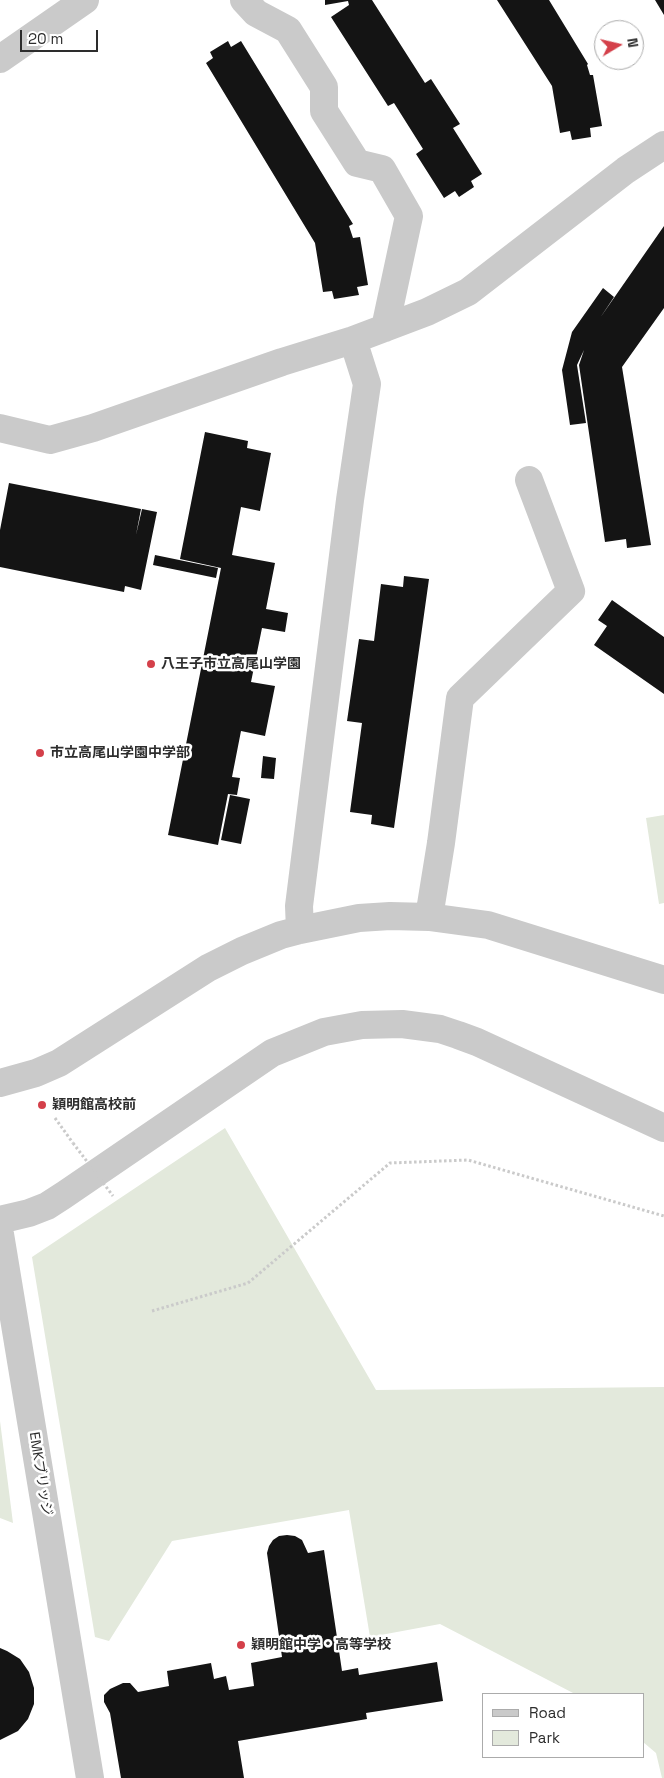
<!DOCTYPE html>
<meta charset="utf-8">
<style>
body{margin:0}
#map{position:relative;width:664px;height:1778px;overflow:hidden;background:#fff;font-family:"Space Grotesk",sans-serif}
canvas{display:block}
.legend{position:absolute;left:482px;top:1693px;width:162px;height:65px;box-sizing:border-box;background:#fff;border:1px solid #ababab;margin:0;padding:6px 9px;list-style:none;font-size:15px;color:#2d2d2d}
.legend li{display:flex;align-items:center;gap:10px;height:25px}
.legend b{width:25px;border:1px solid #ababab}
.north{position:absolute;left:594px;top:20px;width:50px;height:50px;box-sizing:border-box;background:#fff;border:1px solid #ababab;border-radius:50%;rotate:81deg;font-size:14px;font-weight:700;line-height:20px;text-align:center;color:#2d2d2d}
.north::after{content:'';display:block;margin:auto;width:18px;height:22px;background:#d4404a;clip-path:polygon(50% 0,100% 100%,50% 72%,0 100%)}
.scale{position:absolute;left:20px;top:30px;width:78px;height:22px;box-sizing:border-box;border:2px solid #2d2d2d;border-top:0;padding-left:6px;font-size:15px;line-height:18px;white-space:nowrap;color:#2d2d2d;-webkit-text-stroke:4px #fff;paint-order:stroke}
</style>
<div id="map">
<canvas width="664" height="1778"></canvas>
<ul class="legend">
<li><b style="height:6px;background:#cacaca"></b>Road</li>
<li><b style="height:14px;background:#e3e9dc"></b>Park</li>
</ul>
<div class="north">N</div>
<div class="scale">20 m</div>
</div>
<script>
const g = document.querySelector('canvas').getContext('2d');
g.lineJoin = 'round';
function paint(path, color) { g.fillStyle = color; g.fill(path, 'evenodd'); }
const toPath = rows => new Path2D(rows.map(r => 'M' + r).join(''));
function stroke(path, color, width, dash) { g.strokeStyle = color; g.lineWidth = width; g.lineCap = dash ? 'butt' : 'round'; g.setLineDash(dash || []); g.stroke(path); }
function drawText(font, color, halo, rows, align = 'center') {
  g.font = font + ' "Space Grotesk","Noto Sans JP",sans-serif'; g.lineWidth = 5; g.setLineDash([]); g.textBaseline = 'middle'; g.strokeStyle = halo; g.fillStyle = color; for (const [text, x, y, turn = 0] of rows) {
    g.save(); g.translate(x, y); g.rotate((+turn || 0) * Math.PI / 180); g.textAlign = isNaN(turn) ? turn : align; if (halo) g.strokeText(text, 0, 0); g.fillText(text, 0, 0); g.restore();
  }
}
paint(toPath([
 [664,815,664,903,659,904,646,818],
 [225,1128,376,1390,664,1387,664,1778,662,1778,656,1753,643,1742,643,1694,575,1694,440,1624,370,1637,349,1510,172,1541,109,1641,95,1637,32,1257],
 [0,1421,13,1523,0,1518]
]), '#e3e9dc');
paint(toPath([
 [325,0,372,0,425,83,431,79,460,124,453,128,482,174,471,181,474,187,459,197,455,191,444,198,416,154,423,149,394,103,388,106,331,17,349,5,348,1,325,5],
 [497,0,549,0,588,64,587,65,590,75,593,75,602,126,590,128,591,137,572,140,570,131,560,133,552,86],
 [655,0,664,0,664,15],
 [228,41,231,47,241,41,353,224,349,226,353,238,360,237,368,285,357,287,359,295,334,299,332,291,323,292,315,243,206,63,213,58,210,52],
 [664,226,664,308,622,367,651,545,627,548,626,539,605,542,579,365,584,350,577,365,586,423,570,425,562,370,572,332,603,288,614,297,600,318],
 [205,432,248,441,247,448,271,453,260,511,241,507,232,555,275,563,266,609,288,613,285,632,262,628,251,682,275,686,265,736,241,731,232,777,240,778,237,795,228,794,218,845,168,835,221,568,180,559],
 [9,483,141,509,136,535,142,509,157,512,141,590,125,586,124,592,0,567,0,530],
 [155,555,218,568,216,578,153,565],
 [404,576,429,579,394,828,371,824,372,815,350,812,362,723,347,721,359,639,374,641,381,584,403,587],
 [612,600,664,637,664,694,594,645,607,626,598,620],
 [263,756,276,758,274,779,261,778],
 [230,795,250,799,241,844,221,840],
 [287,1535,295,1536,302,1540,308,1553,324,1550,342,1671,358,1668,359,1675,437,1662,443,1701,366,1713,367,1719,238,1741,244,1778,121,1778,110,1713,104,1702,104,1695,110,1689,123,1683,130,1683,138,1692,169,1686,167,1671,211,1663,214,1679,226,1676,229,1690,254,1686,251,1663,282,1657,267,1553,269,1546,273,1540,279,1536],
 [0,1648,7,1651,20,1659,29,1672,34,1688,34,1704,28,1719,18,1731,0,1740]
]), '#141414');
stroke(toPath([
 [55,1118,73,1143],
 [152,1311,248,1283,390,1163,468,1160,664,1216]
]), '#cacaca', 3, [2.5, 2.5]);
stroke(toPath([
 [244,0,256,13,288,30,324,87,324,111,357,163,382,169,409,216,385,328],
 [0,59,85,0],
 [0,428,50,440,93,428,282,362,353,340,427,312,468,292,626,170,664,145],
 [429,917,441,843,460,698,571,591,529,480],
 [300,930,299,906,350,500,367,384,353,340],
 [0,1083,36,1073,59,1063,208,968,242,951,281,935,300,930,359,918,390,916,429,917,488,925,664,980],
 [0,1220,29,1213,47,1206,64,1195,272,1053,324,1032,362,1025,402,1024,440,1029,458,1035,477,1042,664,1128],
 [0,1234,90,1778]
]), '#cacaca', 28);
stroke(toPath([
 [73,1143,113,1196]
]), '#cacaca', 3, [2.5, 2.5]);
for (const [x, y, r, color] of [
 [151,664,5,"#d4404a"],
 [40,753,5,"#d4404a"],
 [42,1105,5,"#d4404a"],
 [241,1645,5,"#d4404a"]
]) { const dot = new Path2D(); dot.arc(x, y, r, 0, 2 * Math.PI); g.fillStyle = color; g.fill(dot); stroke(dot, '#fff', 2); }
drawText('bold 14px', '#2d2d2d', '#fff', [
 ["八王子市立高尾山学園",161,664],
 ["市立高尾山学園中学部",50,753],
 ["穎明館高校前",52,1105],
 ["穎明館中学・高等学校",251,1645]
], 'left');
drawText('14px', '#2d2d2d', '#fff', [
 ["EMKブリッジ",40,1474,81]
]);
</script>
